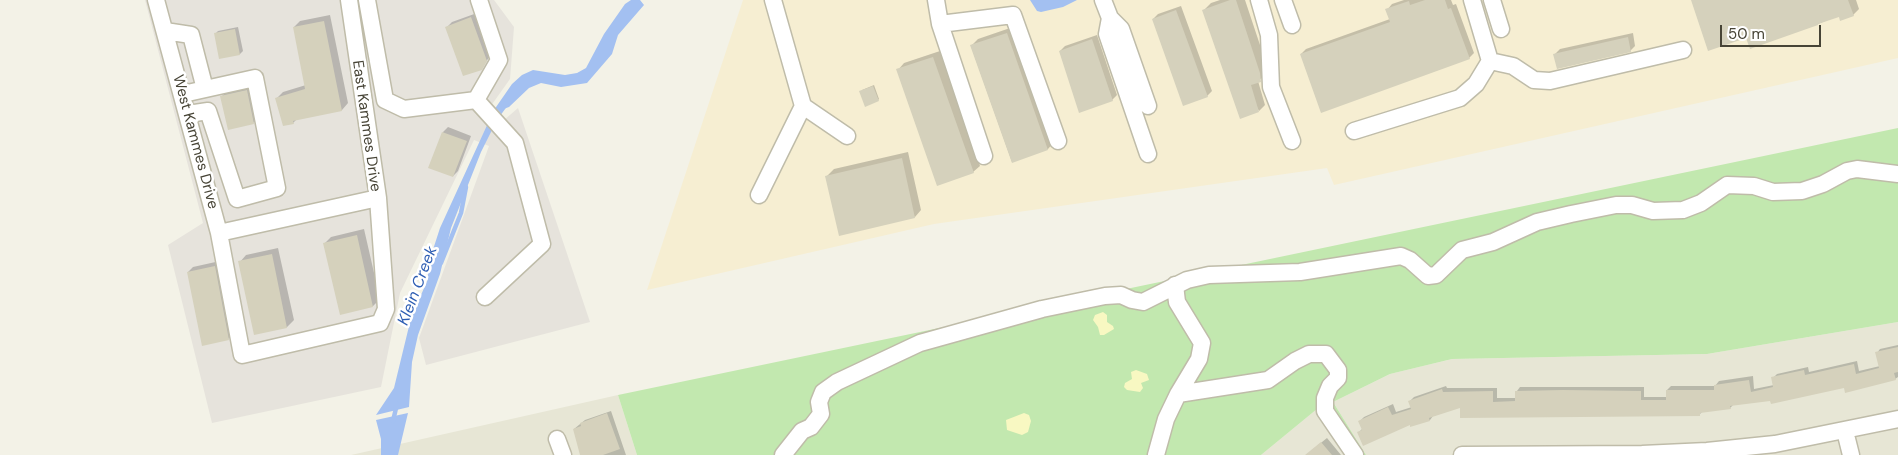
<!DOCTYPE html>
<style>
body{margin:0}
#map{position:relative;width:1898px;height:455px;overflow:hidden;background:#f3f2e7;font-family:"DM Sans",sans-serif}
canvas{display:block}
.scale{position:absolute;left:1720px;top:25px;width:101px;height:22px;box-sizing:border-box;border:2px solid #474436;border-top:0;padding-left:6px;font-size:15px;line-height:18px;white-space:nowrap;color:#474436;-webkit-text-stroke:4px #fff;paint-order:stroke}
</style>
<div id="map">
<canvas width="1898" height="455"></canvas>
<div class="scale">50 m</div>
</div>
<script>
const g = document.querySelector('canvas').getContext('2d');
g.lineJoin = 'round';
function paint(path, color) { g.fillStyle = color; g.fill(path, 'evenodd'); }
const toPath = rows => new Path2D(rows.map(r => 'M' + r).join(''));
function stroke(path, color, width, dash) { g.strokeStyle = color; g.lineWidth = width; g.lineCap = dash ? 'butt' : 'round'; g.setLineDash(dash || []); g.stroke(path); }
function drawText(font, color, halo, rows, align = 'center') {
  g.font = font + ' "DM Sans",sans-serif'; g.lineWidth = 5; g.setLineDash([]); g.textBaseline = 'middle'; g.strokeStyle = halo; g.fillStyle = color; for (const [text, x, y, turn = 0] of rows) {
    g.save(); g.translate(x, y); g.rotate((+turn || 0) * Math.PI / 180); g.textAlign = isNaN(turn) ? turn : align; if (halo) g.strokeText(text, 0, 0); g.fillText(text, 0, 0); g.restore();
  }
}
paint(toPath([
 [1898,322,1898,455,1366,455,1333,402,1390,374,1452,359,1707,354],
 [618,395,637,455,351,455],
 [1317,409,1346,455,1261,455]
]), '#e7e6d5');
paint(toPath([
 [743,0,1898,0,1898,58,1334,185,1327,168,934,224,647,290]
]), '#f6eed2');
paint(toPath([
 [145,0,494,0,514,27,510,79,488,110,503,121,518,108,590,322,426,365,419,338,489,146,474,140,400,293,381,387,212,423,168,245,203,223]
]), '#e6e3dc');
paint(toPath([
 [1898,128,1898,322,1707,354,1452,359,1390,374,1333,402,1366,455,1347,455,1317,409,1261,455,637,455,618,395]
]), '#c2e8af');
paint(toPath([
 [1103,312,1107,315,1107,322,1113,326,1114,329,1104,335,1100,335,1098,327,1093,320,1095,315],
 [1136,370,1147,374,1149,380,1141,383,1143,388,1140,392,1127,390,1124,387,1125,383,1132,379,1131,372],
 [1024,413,1029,415,1031,421,1028,432,1022,435,1007,430,1006,420]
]), '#f8f8c2');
paint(toPath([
 [631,0,640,0,644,5,618,35,612,54,587,83,561,87,541,83,529,88,509,107,498,111,499,116,481,152,451,228,440,274,418,335,412,362,409,407,376,415,394,388,411,318,428,279,428,265,440,228,494,110,512,84,522,75,533,70,565,75,577,73,586,68,604,34,625,4],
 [1030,0,1077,0,1063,7,1041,12,1037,11],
 [408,413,398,455,381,455,381,439,376,420]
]), '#a3c0f1');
paint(toPath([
 [1220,0,1245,0,1267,66,1267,74,1258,81,1265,105,1259,111,1204,10,1211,3],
 [1404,0,1451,0,1453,5,1456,4,1474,53,1469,58,1301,54,1306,49,1390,19,1387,10,1392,4],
 [1692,0,1856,0,1859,9,1853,15,1840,15,1818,24,1747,36],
 [1181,6,1212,91,1207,96,1153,19,1158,14],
 [477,13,491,55,481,68,447,27,452,22],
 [330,15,348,103,342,110,297,119,293,123,277,98,283,92,306,85,294,27,300,21],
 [238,27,243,51,240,54,220,58,215,34,218,31],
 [1013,27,1054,142,1048,149,1012,162,971,46,978,39],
 [1633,33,1635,46,1630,51,1555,54,1560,49],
 [1097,35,1117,95,1112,100,1060,51,1065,46],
 [940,51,980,166,973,172,898,70,904,63],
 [874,85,879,99,878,100,862,90],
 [252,86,258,118,253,123,221,97,226,92],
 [448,127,471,136,458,171,453,176,443,132],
 [908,152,921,210,915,217,827,176,834,169],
 [364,229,380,299,373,306,341,313,325,243,331,237],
 [278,248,294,320,287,327,255,333,240,262,246,255],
 [220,261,234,334,228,339,188,272,193,267],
 [1898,345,1898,377,1895,379,1733,405,1730,408,1703,411,1699,415,1461,406,1433,416,1430,420,1358,433,1363,428,1360,421,1364,417,1393,404,1396,412,1412,407,1410,401,1414,397,1446,386,1447,388,1497,388,1497,398,1517,398,1517,391,1520,387,1644,387,1644,397,1668,397,1667,390,1671,386,1715,386,1719,381,1753,376,1754,389,1774,385,1773,378,1777,374,1808,367,1809,372,1857,361,1859,371,1880,366,1877,353,1880,349],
 [611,411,626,455,582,455,574,429,585,420],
 [1327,438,1341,455,1307,455,1312,450]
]), '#0003');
stroke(toPath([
 [498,115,506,104],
 [441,263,461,213,466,187],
 [393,421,397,404]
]), '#a3c0f1', 4.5);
paint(toPath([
 [1230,0,1236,0,1260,73,1261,82,1251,85,1259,112,1240,119,1202,10],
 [1425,0,1445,0,1448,9,1451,8,1470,59,1321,113,1300,54,1390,22,1385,9,1409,1,1410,5],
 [1691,0,1848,0,1854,16,1840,21,1839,17,1818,24,1818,25,1750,49,1746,38,1708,51],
 [1176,10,1208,97,1183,106,1152,19],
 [471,17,487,61,482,70,463,76,445,27],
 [324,21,342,111,293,121,294,124,283,126,275,98,305,89,293,27],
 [235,29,240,55,219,59,214,33],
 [1007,33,1048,150,1012,163,970,45],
 [1628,37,1631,52,1557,69,1553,54],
 [1092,39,1113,101,1079,113,1059,51],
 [933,57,974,173,937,186,896,69],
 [873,86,879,101,865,107,859,91],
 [247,90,254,124,228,130,220,96],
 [442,132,467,141,453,177,428,168],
 [902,158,915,218,839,236,825,176],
 [357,235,373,307,340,315,323,243],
 [272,254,287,328,254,335,238,261],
 [215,266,229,340,202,346,187,272],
 [1898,347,1898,372,1894,373,1896,380,1845,393,1844,388,1771,404,1770,401,1730,406,1731,409,1700,413,1700,416,1460,418,1460,408,1429,418,1430,421,1410,427,1410,425,1363,446,1357,432,1362,430,1358,421,1388,407,1392,415,1411,409,1408,401,1442,389,1443,392,1493,391,1493,402,1515,401,1515,391,1563,390,1641,391,1641,400,1666,400,1666,390,1714,390,1714,385,1749,380,1751,392,1773,387,1771,377,1804,370,1805,375,1854,364,1856,374,1879,368,1875,352],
 [607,413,620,449,603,455,580,455,573,429,581,426,580,423],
 [1321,442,1332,455,1305,455]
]), '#d5d1bc');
const minor = toPath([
 [156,0,219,233,378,198,349,0],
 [367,0,385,100,404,109,476,100],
 [936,0,940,24,1013,15,1058,141],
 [1103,0,1110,18,1107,34,1148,154],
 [1259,0,1269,35,1271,87,1292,141],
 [1283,0,1292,25],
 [1492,0,1501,29],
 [1110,18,1121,29,1148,106],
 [940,24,984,156],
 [165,31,191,35,205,89],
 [1490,61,1513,66,1534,80,1550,81,1683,50],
 [183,94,255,78,277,188,237,199,208,111,188,114],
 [476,100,515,143,542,244,485,297],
 [476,100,499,60,479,0],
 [803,106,847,136],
 [1354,131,1460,98,1476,84,1490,61,1472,0],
 [759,195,803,106,773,0],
 [219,233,242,355,380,323,386,309,378,198],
 [1175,285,1177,302,1202,343,1199,359,1178,394],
 [1845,431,1851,455],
 [557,439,563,455],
 [783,455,802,431,811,427,821,414,819,402,823,392,837,382,920,343,1042,309,1105,296,1121,295,1132,300,1143,302,1187,280,1209,275,1300,272,1401,256,1410,260,1428,276,1436,275,1462,250,1493,242,1537,222,1571,214,1616,205,1632,205,1653,211,1683,210,1701,203,1727,185,1754,186,1773,192,1802,191,1823,184,1847,171,1857,169,1898,174],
 [1156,455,1166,419,1178,394,1268,380,1295,361,1309,354,1326,354,1338,370,1338,378,1330,386,1325,398,1325,411,1355,455],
 [1462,455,1642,454,1707,451,1775,444,1898,419]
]);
stroke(minor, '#bfbca9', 19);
stroke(minor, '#fff', 16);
drawText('15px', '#474436', '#fff', [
 ["East Kammes Drive",366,126,82],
 ["West Kammes Drive",195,142,75]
]);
drawText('italic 16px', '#2e5eb3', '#fff', [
 ["Klein Creek",418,286,-69]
]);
</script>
